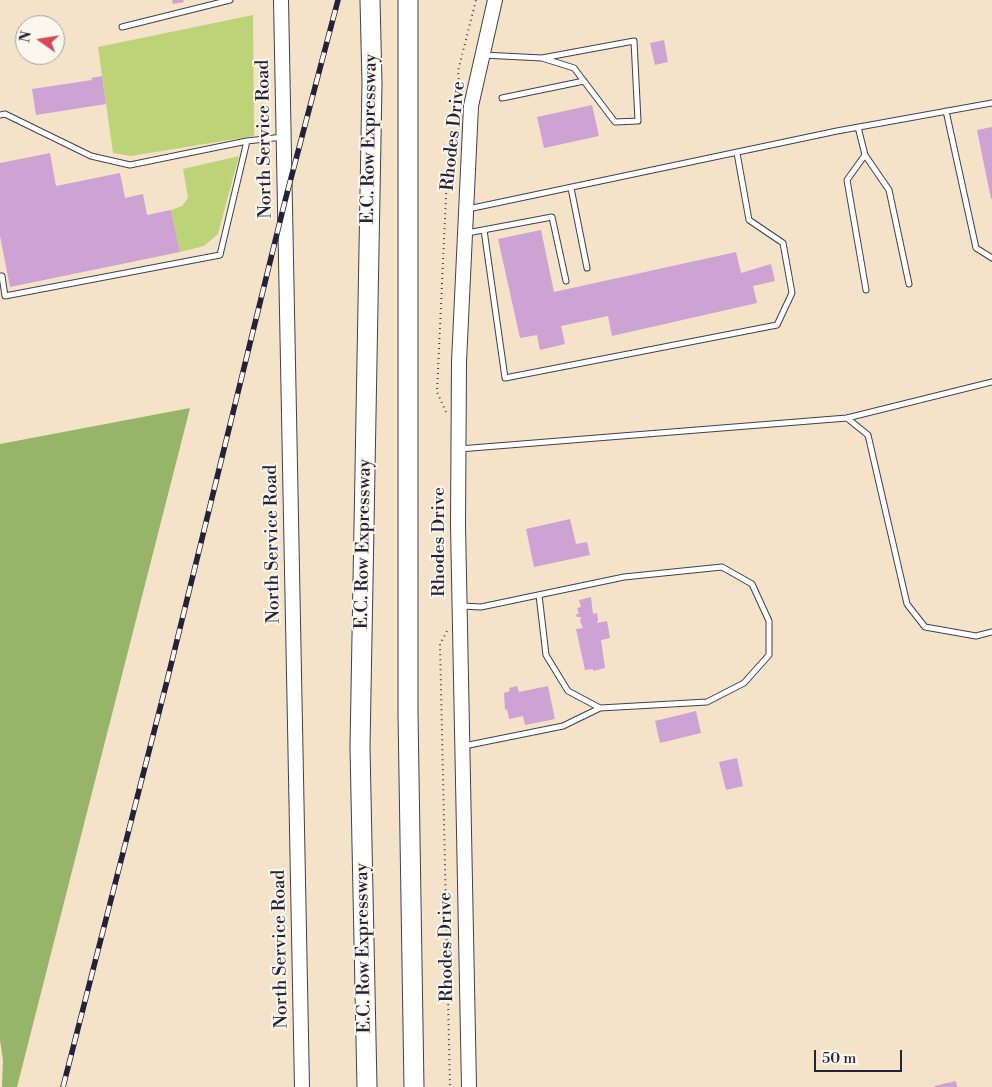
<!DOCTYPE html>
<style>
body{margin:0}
#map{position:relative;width:992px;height:1087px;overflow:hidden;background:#f5e3c9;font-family:"Libre Bodoni",serif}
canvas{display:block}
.north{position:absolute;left:15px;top:15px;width:50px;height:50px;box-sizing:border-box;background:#fbf7ec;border:1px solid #a4a2a5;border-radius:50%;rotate:283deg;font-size:14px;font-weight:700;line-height:20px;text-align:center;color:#22223b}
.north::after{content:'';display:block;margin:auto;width:18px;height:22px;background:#d1495b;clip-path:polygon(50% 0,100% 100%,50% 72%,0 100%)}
.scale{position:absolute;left:814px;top:1050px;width:88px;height:22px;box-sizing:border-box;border:2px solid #22223b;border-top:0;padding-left:6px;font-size:15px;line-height:18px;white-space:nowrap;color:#22223b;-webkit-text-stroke:4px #fbf7ec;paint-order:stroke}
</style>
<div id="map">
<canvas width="992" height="1087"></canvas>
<div class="north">N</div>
<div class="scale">50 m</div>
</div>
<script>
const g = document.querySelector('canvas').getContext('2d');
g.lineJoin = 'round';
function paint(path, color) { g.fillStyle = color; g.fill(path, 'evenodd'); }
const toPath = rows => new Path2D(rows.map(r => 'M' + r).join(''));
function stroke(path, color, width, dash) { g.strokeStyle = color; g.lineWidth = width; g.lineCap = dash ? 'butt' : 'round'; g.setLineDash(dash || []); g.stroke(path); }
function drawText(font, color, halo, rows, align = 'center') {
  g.font = font + ' "Libre Bodoni",serif'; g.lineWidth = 4; g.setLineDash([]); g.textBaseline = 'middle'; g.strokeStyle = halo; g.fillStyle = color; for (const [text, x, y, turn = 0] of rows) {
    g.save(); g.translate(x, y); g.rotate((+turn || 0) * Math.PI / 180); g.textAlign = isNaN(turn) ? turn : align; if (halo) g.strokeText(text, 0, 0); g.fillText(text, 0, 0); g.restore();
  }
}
paint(toPath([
 [253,15,254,136,131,156,113,153,98,47],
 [239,156,218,234,204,246,180,252,171,210,182,206,188,198,183,169]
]), '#bdd377');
paint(toPath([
 [190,408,17,1087,2,1087,3,1060,0,1040,0,444]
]), '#96b568');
paint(toPath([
 [172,0,183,0,184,2,173,4],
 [664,40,668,62,655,65,650,43],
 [102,76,106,104,36,115,32,89,92,80,91,78],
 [592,105,599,136,544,148,537,117],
 [992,127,992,199,991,199,977,130],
 [50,153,56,186,120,173,125,198,143,194,147,215,171,210,180,252,10,287,0,236,0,163],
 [541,230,554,292,736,252,741,273,771,264,775,281,753,286,757,303,612,336,608,316,561,326,565,344,540,350,537,335,520,338,498,239],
 [570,519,576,544,587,542,590,555,534,567,526,529],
 [591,597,593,614,597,613,598,620,597,623,607,621,610,638,601,640,605,668,593,671,593,669,585,670,576,629,583,628,580,621,581,617,577,617,576,614,579,614,577,608,581,607,579,600],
 [517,686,519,692,548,686,555,719,525,725,523,716,509,719,507,709,505,710,504,693,510,691,509,688],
 [696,711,701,733,660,743,655,721],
 [737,758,743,786,726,790,719,762],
 [956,1081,957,1087,935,1087,934,1086]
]), '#cca3d2');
const lane = toPath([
 [122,27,230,0],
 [483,55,542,58,574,68,615,122,638,121,634,41,542,58],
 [502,98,584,81],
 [946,111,976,248,992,258],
 [0,115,5,114,91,156,130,165,247,141,283,137],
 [858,127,865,155,889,190,909,284],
 [865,155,847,180,866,290],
 [571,188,587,268],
 [468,209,837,131,992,103],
 [484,230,505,378,777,325,792,293,783,243,749,220,737,153],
 [467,233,552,217,566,281],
 [0,276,2,276,5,296,220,255,247,141],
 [847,418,868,435,907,604,925,627,976,636,992,632],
 [459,449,847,418,992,382],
 [539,595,546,655,568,691,600,708],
 [462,606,481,607,624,577,722,567,752,584,769,621,769,655,744,683,707,702,600,708,563,726,464,746]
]);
const secondary = toPath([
 [281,0,302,1087],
 [469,1087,458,525,459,362,471,106,495,0]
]);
const highway = toPath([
 [408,0,408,713,414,1087],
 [367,1087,360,747,372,83,370,0]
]);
stroke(lane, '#423f50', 7);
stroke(secondary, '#423f50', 16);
stroke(highway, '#423f50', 21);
stroke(toPath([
 [460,94,458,71,476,0],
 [446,412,437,392,447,175,456,145],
 [447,631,440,644,450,1087]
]), '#423f50', 2, [1, 4]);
stroke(lane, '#fff', 5);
stroke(secondary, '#fff', 14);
stroke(highway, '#fff', 19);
const rail = toPath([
 [63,1087,167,681,285,201,338,0]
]);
stroke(rail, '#22223b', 5.5);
stroke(rail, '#fbf7ec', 4, [11]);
drawText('18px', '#22223b', '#fbf7ec', [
 ["Rhodes Drive",454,136,-84],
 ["North Service Road",265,139,-91],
 ["E.C. Row Expressway",370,139,-89],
 ["Rhodes Drive",440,542,-90],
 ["North Service Road",273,544,-91],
 ["E.C. Row Expressway",364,544,-89],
 ["Rhodes Drive",447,947,-91],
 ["E.C. Row Expressway",364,948,-91],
 ["North Service Road",281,949,-91]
]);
</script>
